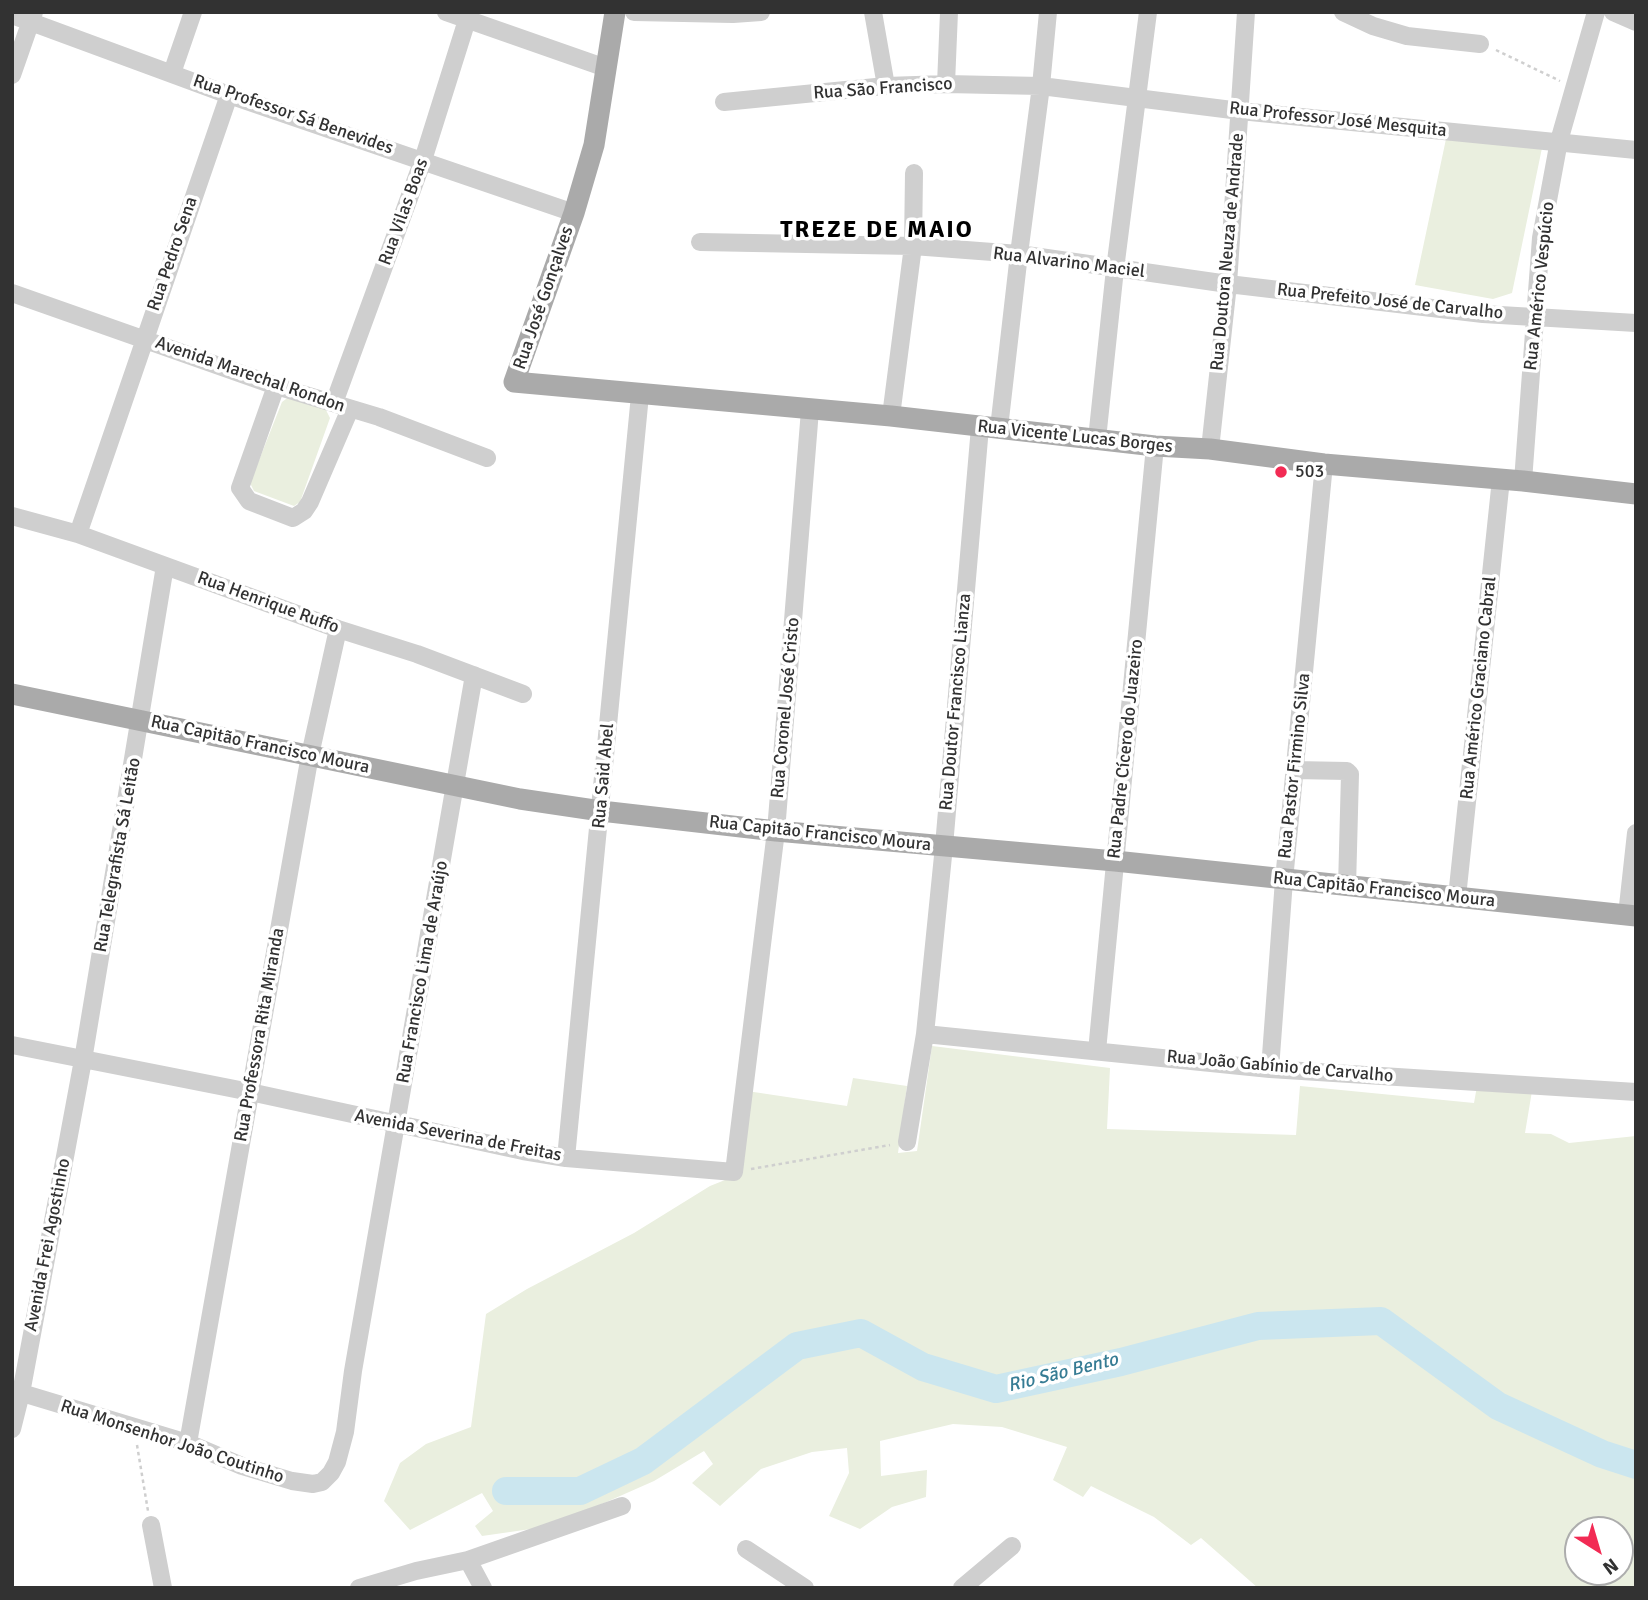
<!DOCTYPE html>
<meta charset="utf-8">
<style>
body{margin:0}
#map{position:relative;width:1648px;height:1600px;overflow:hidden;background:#fff;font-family:Signika,sans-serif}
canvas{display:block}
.frame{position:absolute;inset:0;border:14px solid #323232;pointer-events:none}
.north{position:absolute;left:1564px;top:1516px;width:70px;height:70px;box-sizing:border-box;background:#fff;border:2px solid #adadad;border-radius:50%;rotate:143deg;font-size:19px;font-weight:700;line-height:28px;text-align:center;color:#323232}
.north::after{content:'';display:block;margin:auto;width:24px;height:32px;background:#f22b54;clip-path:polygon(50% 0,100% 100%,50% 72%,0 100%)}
</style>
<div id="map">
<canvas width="1648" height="1600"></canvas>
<div class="frame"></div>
<div class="north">N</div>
</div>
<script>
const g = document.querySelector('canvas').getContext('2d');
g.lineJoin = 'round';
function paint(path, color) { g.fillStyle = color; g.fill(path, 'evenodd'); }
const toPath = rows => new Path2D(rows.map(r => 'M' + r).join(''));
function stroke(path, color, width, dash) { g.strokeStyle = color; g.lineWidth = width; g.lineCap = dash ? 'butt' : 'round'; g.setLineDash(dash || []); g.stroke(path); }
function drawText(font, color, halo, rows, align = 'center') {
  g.font = font + ' Signika,sans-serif'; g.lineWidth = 7; g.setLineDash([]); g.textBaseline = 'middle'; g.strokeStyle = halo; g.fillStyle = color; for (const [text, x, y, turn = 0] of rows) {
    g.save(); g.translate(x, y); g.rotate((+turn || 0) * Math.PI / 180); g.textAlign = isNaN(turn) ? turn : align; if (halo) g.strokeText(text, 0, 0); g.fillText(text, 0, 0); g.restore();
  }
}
paint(toPath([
 [1446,139,1542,148,1512,293,1493,299,1415,285],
 [290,396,325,408,330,418,300,502,294,506,254,491,250,483,282,402],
 [932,1046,1110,1068,1107,1129,1296,1135,1300,1086,1474,1103,1477,1086,1532,1091,1525,1133,1551,1134,1569,1143,1636,1136,1636,1588,1258,1588,1201,1538,1191,1545,1154,1517,1091,1486,1083,1497,1053,1480,1067,1447,1002,1427,953,1424,880,1441,881,1476,927,1470,926,1497,892,1507,860,1529,829,1516,849,1473,847,1448,812,1452,761,1469,720,1506,692,1483,713,1464,704,1451,654,1481,552,1526,482,1536,475,1526,493,1511,482,1493,410,1530,384,1501,400,1463,426,1444,471,1427,486,1314,527,1289,634,1233,710,1186,735,1176,747,1091,847,1106,853,1078,907,1086,898,1153,917,1151],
 [1578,1530,1620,1530,1620,1572,1578,1572]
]), '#eaefdf');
stroke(toPath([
 [506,1491,580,1491,643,1461,797,1346,861,1333,923,1367,996,1389,1121,1362,1258,1326,1381,1321,1498,1406,1602,1454,1636,1465]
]), '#cbe6ef', 28);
stroke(toPath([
 [1496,50,1560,81],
 [751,1169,890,1145],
 [137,1445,148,1511]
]), '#cfcfcf', 2.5, [3.5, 3.5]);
stroke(toPath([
 [446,12,606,68],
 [634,12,733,14,761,12],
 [873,12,886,86],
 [1343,12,1373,26,1407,36,1480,44],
 [1613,12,1636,22],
 [12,15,229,95,574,213],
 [172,73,193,12],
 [12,75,34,12],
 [946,84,949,12],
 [724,102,886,86,946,84,1041,86,1240,111,1636,150],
 [700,242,913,246,1019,254,1228,284,1483,314,1636,323],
 [12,293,276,386,379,417,487,458],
 [276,386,240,488,249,501,293,518,304,511,310,502,350,409],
 [334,403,423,160,467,20],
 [891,416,913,246,914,173],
 [999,428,1019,254,1041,86,1048,12],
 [1097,439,1115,269,1148,12],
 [1210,449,1228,284,1246,12],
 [1523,481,1541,238,1559,141,1596,12],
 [12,516,78,534,338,629,417,654,523,694],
 [78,534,229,95],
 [1294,770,1347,771,1350,774,1347,887],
 [1457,897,1501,479],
 [1627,915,1636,833],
 [925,1034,1270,1069,1636,1092],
 [12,1045,250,1092,523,1151,566,1158,734,1172,776,831,810,410],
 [1097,1051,1155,446],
 [1270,1069,1284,880,1324,464],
 [907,1142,925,1034,944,846,980,427],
 [566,1158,640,395],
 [12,1390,188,1443,242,1466,292,1481,313,1484,322,1482,331,1473,337,1462,345,1432,353,1371,474,675],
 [12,1429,21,1393,83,1060,165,566],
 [188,1443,310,755,338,629],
 [151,1525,163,1588],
 [746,1549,805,1588],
 [468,1560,483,1588],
 [359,1588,416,1571,468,1560,622,1506],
 [962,1588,1012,1546]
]), '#cfcfcf', 18);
stroke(toPath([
 [615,12,594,145,574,213,514,382,891,416,1155,446,1210,449,1324,464,1523,481,1636,494],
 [12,694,520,799,601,811,776,831,1115,861,1636,916]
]), '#aaa', 21);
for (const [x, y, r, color] of [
 [1281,472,7,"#f22b54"]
]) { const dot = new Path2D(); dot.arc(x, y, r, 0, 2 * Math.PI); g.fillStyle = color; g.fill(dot); stroke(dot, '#fff', 2.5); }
drawText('18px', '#323232', '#fff', [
 ["Rua São Francisco",883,89,-4],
 ["Rua Professor Sá Benevides",293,115,19],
 ["Rua Professor José Mesquita",1338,120,6],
 ["Rua Vilas Boas",404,212,-70],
 ["Rua Doutora Neuza de Andrade",1228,252,-85],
 ["Rua Pedro Sena",173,254,-71],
 ["Rua Alvarino Maciel",1069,263,7],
 ["Rua Américo Vespúcio",1540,286,-84],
 ["Rua José Gonçalves",544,298,-71],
 ["Rua Prefeito José de Carvalho",1390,302,6],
 ["Avenida Marechal Rondon",250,375,19],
 ["Rua Vicente Lucas Borges",1075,437,6],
 ["Rua Henrique Ruffo",268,603,20],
 ["Rua Américo Graciano Cabral",1479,688,-84],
 ["Rua Doutor Francisco Lianza",956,702,-85],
 ["Rua Coronel José Cristo",786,708,-85],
 ["Rua Capitão Francisco Moura",260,745,12],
 ["Rua Padre Cícero do Juazeiro",1126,749,-84],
 ["Rua Pastor Firmino Silva",1295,766,-84],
 ["Rua Said Abel",604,776,-85],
 ["Rua Capitão Francisco Moura",820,834,6],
 ["Rua Telegrafista Sá Leitão",118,855,-80],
 ["Rua Capitão Francisco Moura",1384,890,6],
 ["Rua Francisco Lima de Araújo",423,972,-80],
 ["Rua Professora Rita Miranda",260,1035,-80],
 ["Rua João Gabínio de Carvalho",1280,1067,5],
 ["Avenida Severina de Freitas",458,1136,11],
 ["Avenida Frei Agostinho",48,1245,-79],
 ["Rua Monsenhor João Coutinho",172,1442,18]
]);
drawText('18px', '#323232', '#fff', [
 ["503",1295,472]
], 'left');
drawText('italic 19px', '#367c94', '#fff', [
 ["Rio São Bento",1063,1373,-14]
]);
g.letterSpacing = '2px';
drawText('bold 24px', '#000', '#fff', [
 ["TREZE DE MAIO",877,231]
]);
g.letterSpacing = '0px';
</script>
